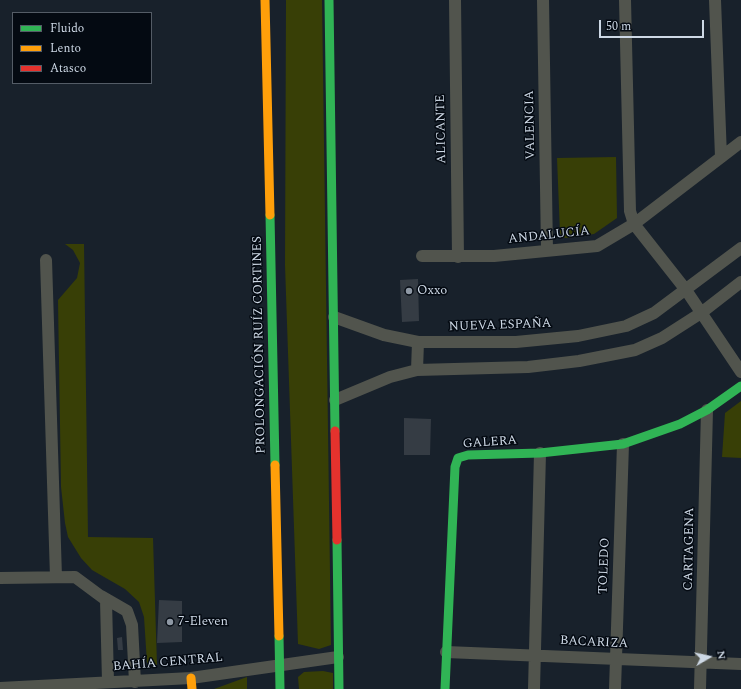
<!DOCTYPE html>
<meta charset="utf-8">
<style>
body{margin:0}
#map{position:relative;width:741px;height:689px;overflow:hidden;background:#18212b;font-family:Spectral,serif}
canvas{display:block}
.legend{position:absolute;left:12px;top:12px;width:140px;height:72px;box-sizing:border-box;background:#040a12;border:1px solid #545c66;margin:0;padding:5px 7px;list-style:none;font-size:12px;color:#cdd8e5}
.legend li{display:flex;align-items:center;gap:8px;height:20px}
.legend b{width:20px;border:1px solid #545c66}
.north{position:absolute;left:689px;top:637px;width:40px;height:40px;-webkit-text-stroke:3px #040a12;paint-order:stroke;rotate:81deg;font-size:11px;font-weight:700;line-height:16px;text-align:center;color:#cdd8e5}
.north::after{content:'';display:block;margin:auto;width:14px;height:18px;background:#cdd8e5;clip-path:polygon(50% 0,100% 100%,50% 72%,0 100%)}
.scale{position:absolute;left:599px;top:20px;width:105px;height:18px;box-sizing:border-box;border:2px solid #cdd8e5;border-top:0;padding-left:5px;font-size:12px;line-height:14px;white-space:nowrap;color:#cdd8e5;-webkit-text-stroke:3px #040a12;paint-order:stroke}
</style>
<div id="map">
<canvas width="741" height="689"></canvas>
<ul class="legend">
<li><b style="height:5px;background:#30b455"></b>Fluido</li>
<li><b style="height:5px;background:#ff9f0a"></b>Lento</li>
<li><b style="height:5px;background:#e5322d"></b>Atasco</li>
</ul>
<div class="north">N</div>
<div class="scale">50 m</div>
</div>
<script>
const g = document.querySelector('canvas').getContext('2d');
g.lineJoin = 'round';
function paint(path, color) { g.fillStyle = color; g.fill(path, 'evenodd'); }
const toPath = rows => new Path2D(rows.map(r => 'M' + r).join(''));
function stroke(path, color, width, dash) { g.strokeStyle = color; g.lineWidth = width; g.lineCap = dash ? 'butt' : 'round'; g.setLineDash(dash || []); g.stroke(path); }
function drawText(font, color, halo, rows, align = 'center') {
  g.font = font + ' Spectral,serif'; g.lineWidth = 3; g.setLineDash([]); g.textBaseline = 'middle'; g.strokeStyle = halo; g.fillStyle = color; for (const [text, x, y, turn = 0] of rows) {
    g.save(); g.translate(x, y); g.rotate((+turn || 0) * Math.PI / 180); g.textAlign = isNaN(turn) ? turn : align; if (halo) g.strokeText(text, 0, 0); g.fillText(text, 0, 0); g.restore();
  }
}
paint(toPath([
 [286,0,322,0,331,645,319,649,298,644,285,265],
 [616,157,617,218,594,234,566,238,562,237,560,233,557,158],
 [65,244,84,244,88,537,153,538,157,665,147,663,144,617,139,602,125,589,92,570,81,558,68,537,65,523,61,487,58,300,77,278,80,263,73,250],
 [741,401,741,458,722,457,725,413],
 [323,671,333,673,333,689,299,689,298,677,304,672],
 [247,677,247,689,214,689]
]), '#383f06');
paint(toPath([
 [418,279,419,321,402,322,400,280],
 [404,418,431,419,430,455,404,455],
 [159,600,182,601,182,642,157,643],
 [122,637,123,650,118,650,117,638]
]), '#353c44');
stroke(toPath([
 [455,0,458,257],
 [543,0,547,250],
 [625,0,630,211,634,224,686,290,741,372],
 [715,0,721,157],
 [422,256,494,256,597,246,634,224,741,142],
 [46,260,56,577],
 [334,317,384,335,418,342,516,342,578,336,626,326,654,313,741,248],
 [417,370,418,342],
 [335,400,390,377,417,370,528,367,579,361,635,350,662,338,701,313,741,282],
 [0,578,75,577,106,600,108,682],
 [101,596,127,611,132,625,135,682],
 [446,652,741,664],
 [0,688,191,678,338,657],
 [534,689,540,453],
 [615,689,623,444],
 [700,689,707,410]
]), '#51544d', 12);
stroke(toPath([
 [329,0,335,431],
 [270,215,275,465],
 [337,540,339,689],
 [279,636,280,689],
 [445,689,455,467,458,458,468,455,540,453,623,444,680,424,707,410,741,386]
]), '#30b455', 9);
stroke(toPath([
 [265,0,270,215],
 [275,465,279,636],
 [191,678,192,689]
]), '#ff9f0a', 9);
stroke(toPath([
 [335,431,337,540]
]), '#e5322d', 9);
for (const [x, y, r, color] of [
 [409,291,4,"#8e98a4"],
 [170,622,4,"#8e98a4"]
]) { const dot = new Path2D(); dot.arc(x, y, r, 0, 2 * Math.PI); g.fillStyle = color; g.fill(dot); stroke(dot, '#040a12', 1.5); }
drawText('13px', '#cdd8e5', '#040a12', [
 ["VALENCIA",531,125,-91],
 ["ALICANTE",442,129,-91],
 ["ANDALUCÍA",549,236,-6],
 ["NUEVA ESPAÑA",500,326,-2],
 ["PROLONGACIÓN RUÍZ CORTINES",260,345,-91],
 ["GALERA",490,443,-4],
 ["CARTAGENA",690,549,-89],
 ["TOLEDO",605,566,-88],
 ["BACARIZA",594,643,3],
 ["BAHÍA CENTRAL",168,663,-5]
]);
drawText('13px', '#cdd8e5', '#040a12', [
 ["Oxxo",417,291],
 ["7-Eleven",178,622]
], 'left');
</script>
